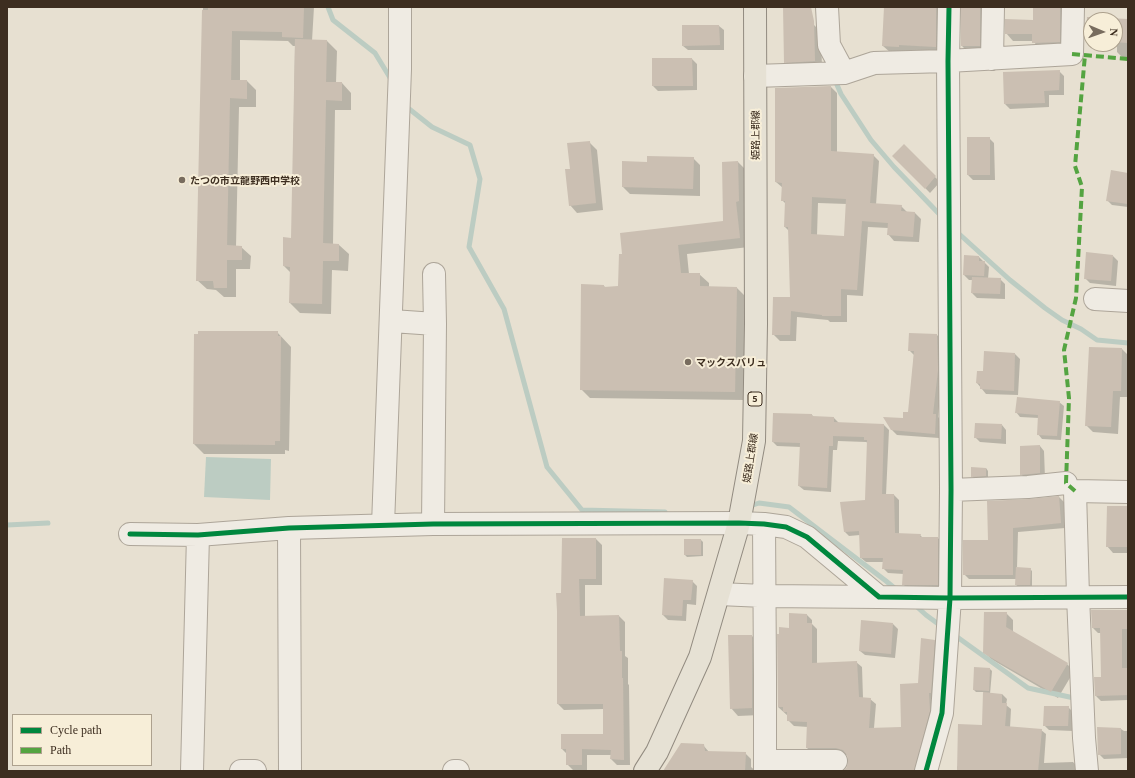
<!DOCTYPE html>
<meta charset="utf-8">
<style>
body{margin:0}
#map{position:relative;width:1135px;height:778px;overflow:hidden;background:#e7e0d1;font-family:Georgia,serif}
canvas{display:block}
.frame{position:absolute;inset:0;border:8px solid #3d2e20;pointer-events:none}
.legend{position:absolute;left:12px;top:714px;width:140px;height:52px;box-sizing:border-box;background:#f7eed8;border:1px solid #ada18e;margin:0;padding:5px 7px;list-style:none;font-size:12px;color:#3d2e20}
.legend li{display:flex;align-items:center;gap:8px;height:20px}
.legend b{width:20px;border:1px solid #ada18e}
.north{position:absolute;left:1083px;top:12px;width:40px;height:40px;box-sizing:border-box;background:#f7eed8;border:1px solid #ada18e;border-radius:50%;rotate:92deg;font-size:11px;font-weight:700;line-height:16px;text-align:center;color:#3d2e20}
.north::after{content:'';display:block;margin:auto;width:14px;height:18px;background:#786c5e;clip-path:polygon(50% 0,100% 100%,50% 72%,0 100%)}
</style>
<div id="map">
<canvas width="1135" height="778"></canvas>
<div class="frame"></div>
<ul class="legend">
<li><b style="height:5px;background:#00873e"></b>Cycle path</li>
<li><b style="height:5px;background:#54a441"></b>Path</li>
</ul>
<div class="north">N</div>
</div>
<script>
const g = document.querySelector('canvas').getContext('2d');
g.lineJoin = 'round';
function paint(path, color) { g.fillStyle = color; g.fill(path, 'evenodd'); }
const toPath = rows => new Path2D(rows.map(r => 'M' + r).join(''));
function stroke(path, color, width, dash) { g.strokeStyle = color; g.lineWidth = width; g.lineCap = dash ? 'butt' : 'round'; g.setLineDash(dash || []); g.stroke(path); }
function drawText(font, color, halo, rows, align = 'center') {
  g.font = font + ' Georgia,"Noto Sans JP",serif'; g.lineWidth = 4; g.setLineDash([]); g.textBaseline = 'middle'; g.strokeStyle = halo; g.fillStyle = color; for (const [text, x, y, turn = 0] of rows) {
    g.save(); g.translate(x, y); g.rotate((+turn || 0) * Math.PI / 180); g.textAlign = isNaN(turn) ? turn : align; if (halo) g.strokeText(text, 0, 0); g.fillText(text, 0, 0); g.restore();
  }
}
paint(toPath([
 [206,457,271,459,270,500,204,497]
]), '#bcccc2');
paint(toPath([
 [203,7,314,7,312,41,327,41,337,51,336,83,342,83,351,93,351,110,335,110,333,244,339,245,349,254,348,271,332,270,331,314,300,313,290,303,291,273,284,266,292,239,295,46,293,46,288,41,240,40,240,81,247,81,256,90,256,107,239,107,236,247,241,247,251,256,250,269,236,269,236,297,224,297,216,290,207,289,197,280],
 [852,7,946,7,942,53,891,53,883,46,885,8],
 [962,7,990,7,986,53,969,53,962,46],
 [1034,7,1068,7,1066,49,1040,49,1033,41,1013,41,1006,33,1034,21],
 [1088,18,1128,20,1128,57,1122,57,1117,52,1117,46,1092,45,1087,40],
 [1091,20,1115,20,1115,44,1091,44],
 [813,24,821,32,822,69,793,70,785,62],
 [719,26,724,30,724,50,688,50,683,46],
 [692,59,697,64,697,90,658,91,653,86],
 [1059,71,1064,76,1064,95,1049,95,1049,107,1010,109,1005,104],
 [831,87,837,93,837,152,873,155,879,161,876,205,901,206,908,213,915,213,921,219,919,242,894,241,888,234,888,228,868,227,863,296,847,295,847,322,830,322,828,320,797,317,796,341,780,341,773,334,791,298,789,231,785,227,785,203,782,200,783,188,776,182],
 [818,203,847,204,845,237,817,235],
 [989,138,994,143,995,180,973,180,968,175],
 [589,142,597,150,603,210,577,213,570,205,571,169],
 [904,146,940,182,930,193,894,156],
 [693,158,700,165,700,196,630,194,623,187,648,163],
 [738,162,747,171,749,247,687,254,689,274,699,274,709,283,709,287,737,288,746,297,744,400,590,398,581,389,604,286,606,288,619,287,620,255,724,222],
 [1128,174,1128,207,1112,205,1107,200],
 [1113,256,1118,261,1116,286,1090,283,1085,278],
 [979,257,989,267,988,279,1000,279,1005,284,1005,299,977,298,972,293,973,280,969,280,964,275],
 [277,332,291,347,289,451,285,450,285,454,204,454,194,444],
 [937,335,942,340,942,376,938,417,941,420,939,438,897,435,892,430,904,419,909,413,914,355,909,350],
 [1090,348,1122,349,1128,355,1127,397,1120,397,1118,434,1093,432,1086,425],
 [1015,354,1020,359,1018,395,986,394,977,383,984,372],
 [1059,402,1064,406,1061,440,1042,439,1038,434,1039,418,1020,417,1016,412],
 [812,415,814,417,834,418,839,423,884,425,889,430,886,495,894,495,899,500,899,534,920,535,923,538,938,538,942,543,942,589,908,589,903,584,904,574,888,573,883,568,883,562,866,562,861,558,860,535,849,536,845,532,866,501,868,443,866,442,838,441,837,450,833,450,831,492,804,490,799,486,801,447,777,446,773,442],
 [1002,425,1006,430,1006,444,980,442,975,437],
 [1040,446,1044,451,1045,478,1026,479,1021,474],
 [986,468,988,471,988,478,974,478,972,476],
 [1059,497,1064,502,1065,528,1018,532,1017,568,1030,569,1032,571,1032,587,1019,587,1016,585,1017,579,969,579,964,574,989,541],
 [1128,507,1128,553,1113,553,1107,546],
 [596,539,602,545,602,585,585,585,585,617,619,616,625,622,625,656,628,658,628,684,629,685,630,765,617,765,611,759,612,755,587,755,587,770,573,770,567,764,567,754,562,749,604,735,604,709,564,710,558,704,562,594],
 [701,540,703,542,703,556,687,557,685,555],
 [692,581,697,586,696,605,687,604,686,621,668,620,663,615],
 [1128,611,1128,633,1127,633,1128,700,1101,701,1096,696,1102,678,1101,633,1098,633,1093,628],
 [1006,613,1013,620,1013,632,1067,664,1074,671,1058,698,991,659,984,652],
 [807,615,812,620,812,624,817,629,817,664,856,662,862,667,863,698,870,699,876,704,874,728,902,728,934,640,940,646,936,698,920,771,844,771,847,768,849,761,848,755,842,754,813,754,807,748,808,727,794,726,788,720,788,716,778,707,778,635,790,629],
 [893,624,898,629,895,658,865,655,860,651],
 [752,636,759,643,760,715,738,716,731,708],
 [990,669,992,671,990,694,1002,694,1007,699,1006,705,1011,709,1010,728,1041,730,1046,734,1044,763,1073,762,1078,767,1079,771,957,771,957,767,983,726,984,692,976,692,974,690],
 [1068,707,1073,712,1073,731,1049,730,1044,725],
 [1121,729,1124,731,1128,731,1128,758,1104,759,1099,754],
 [703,745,709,752,745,753,751,759,751,767,756,771,668,771]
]), '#0003');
stroke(toPath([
 [328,7,333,20,375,53,392,81],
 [834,78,841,94,871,140,894,167,943,218],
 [406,105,408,108,432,127,470,145,480,179,469,247,504,309,547,467,582,510,665,512],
 [957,232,1010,280,1045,308,1062,320,1081,329,1097,340,1128,343],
 [747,507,759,503,789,507,886,581,898,591],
 [7,525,48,523],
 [915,605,926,615,941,626],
 [953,634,1028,688,1074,698,1074,700]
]), '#bcccc2', 5);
paint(toPath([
 [208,7,304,7,303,38,282,37,282,32,232,31,231,80,247,80,247,99,230,98,227,245,242,246,242,260,227,260,227,288,214,288,213,281,196,281,202,10,208,10],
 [783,7,811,7,814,21,815,61,784,63],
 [884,7,936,7,936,47,899,45,899,47,882,46],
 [961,7,980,7,980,46,961,46],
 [1033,7,1060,7,1060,42,1032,43,1032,34,1005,34,1005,19,1033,20],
 [1087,17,1128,19,1128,43,1115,42,1115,20,1091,20,1091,41,1086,40],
 [682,25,719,25,720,45,682,46],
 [295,39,327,40,326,82,342,82,342,101,326,100,323,243,339,244,339,261,323,261,322,304,289,303,290,267,283,266,283,237,291,238],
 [652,58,692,58,693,86,652,86],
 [1060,70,1059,90,1044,91,1045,103,1004,104,1003,72],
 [831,86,831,151,874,154,870,203,902,205,901,211,915,212,913,237,887,235,888,223,862,221,857,290,841,289,841,316,822,316,822,315,791,311,790,335,772,335,773,297,790,297,788,227,784,227,785,201,781,201,782,183,775,182,775,88],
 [812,197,846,199,844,236,811,234],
 [967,137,990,137,990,175,967,175],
 [590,141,596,203,569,206,565,169,570,169,567,143],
 [904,144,936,176,925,189,892,156],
 [647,156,694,157,693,189,622,187,622,161,647,162],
 [738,161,739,201,736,202,740,238,678,245,681,273,700,273,700,286,737,287,735,392,580,390,581,284,604,285,604,287,618,286,619,254,622,254,620,233,723,221,722,162],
 [1111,170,1128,173,1128,204,1106,201],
 [1086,252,1113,255,1111,281,1084,279],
 [964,255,979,256,979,261,985,261,984,276,963,275],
 [972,277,1001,278,1000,294,971,293],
 [198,331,278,331,278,336,281,336,280,441,275,441,275,445,193,444,194,334,198,334],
 [909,333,937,334,938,370,933,414,936,414,935,434,891,430,883,417,903,418,903,412,908,412,914,351,908,351],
 [1089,347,1122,348,1121,391,1113,391,1111,427,1085,426],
 [984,351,1015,353,1014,391,980,389,980,384,976,383,977,371,983,371],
 [1017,397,1060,401,1057,436,1037,435,1038,415,1015,413],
 [773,413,812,414,812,416,834,417,834,422,884,424,882,494,894,494,895,533,921,534,920,537,938,537,938,585,902,585,903,570,882,569,883,558,860,558,859,531,844,532,840,502,865,500,867,440,864,440,864,437,833,436,833,446,829,446,827,488,798,486,800,443,772,442],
 [975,423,1002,424,1001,439,974,438],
 [1040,445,1040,473,1020,475,1020,446],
 [971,467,986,468,986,476,971,477],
 [1059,496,1061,523,1013,528,1013,575,963,575,963,540,988,540,987,501,1029,499],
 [1107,506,1128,506,1128,547,1106,547],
 [562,538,596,538,596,579,579,579,580,616,619,615,620,651,622,651,622,678,623,678,624,760,610,759,611,750,582,749,582,765,566,765,566,749,561,749,561,734,603,734,603,704,557,704,557,611,556,593,561,593],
 [684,539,701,539,701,555,684,555],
 [1016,567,1031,568,1030,585,1015,585],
 [664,578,693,580,691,600,683,600,682,616,662,615],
 [1091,610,1128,610,1128,629,1122,629,1122,668,1128,668,1128,695,1095,696,1094,677,1101,677,1100,628,1092,628],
 [984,612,1007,612,1006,627,1068,663,1051,692,983,653],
 [789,613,807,614,807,623,812,623,812,663,857,661,859,697,871,698,869,728,901,727,900,684,918,683,921,638,935,640,931,693,929,693,930,711,914,771,843,771,847,767,848,761,847,755,843,750,836,748,806,748,807,722,787,721,787,712,783,712,783,707,778,707,777,634,779,634,779,627,789,628],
 [861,620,893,623,891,654,859,651],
 [728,635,752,635,752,708,730,709],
 [974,667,990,668,989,691,973,690],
 [983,692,1002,694,1002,703,1007,703,1005,726,1042,729,1038,771,957,771,958,724,982,725],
 [1044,706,1069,706,1068,726,1043,726],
 [1097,727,1121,728,1121,754,1098,755],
 [681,743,704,744,705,751,746,752,745,771,663,771]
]), '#cbbfb2');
const minor = toPath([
 [827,7,829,45,844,73],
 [992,59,993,7],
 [755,76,844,73,874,63,948,61,1072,54,1073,7],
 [1095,299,1128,301],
 [392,321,435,324],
 [951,490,1028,487,1066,483],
 [433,524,435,324,434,274],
 [764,524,765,677,765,771],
 [383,525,400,69,400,7],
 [289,528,290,771],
 [130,534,198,535,289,528,433,524,739,523,764,524,786,527,807,537,879,597,950,598,1128,597],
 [719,594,764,596,879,597],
 [765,761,836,761],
 [192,771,198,535],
 [241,771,255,771],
 [454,771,458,771],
 [926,771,942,713,950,598,951,490,948,61,949,7],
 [1087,771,1084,738,1078,596,1075,491,1128,492]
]);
const major = toPath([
 [645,771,657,752,700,657,739,523,754,441,756,324,755,7]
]);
stroke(minor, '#ada599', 24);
stroke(major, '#928b80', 24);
stroke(minor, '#efebe3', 22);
stroke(major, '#e6e1d4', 22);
stroke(toPath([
 [1072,54,1128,59],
 [1075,491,1066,483,1069,398,1064,350,1076,298,1082,187,1075,166,1085,55]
]), '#54a441', 4, [8, 4]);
stroke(toPath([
 [130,534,198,535,289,528,433,524,739,523,764,524,786,527,807,537,879,597,950,598,1128,597],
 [926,771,942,713,950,598,951,490,948,61,949,7]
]), '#00873e', 5);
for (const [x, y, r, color] of [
 [182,180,4,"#786c5e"],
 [688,362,4,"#786c5e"]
]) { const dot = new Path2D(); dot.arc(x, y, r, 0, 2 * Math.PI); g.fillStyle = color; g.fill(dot); stroke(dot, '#f7eed8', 1.5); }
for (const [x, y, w] of [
 [755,399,14]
]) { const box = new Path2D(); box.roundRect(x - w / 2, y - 7, w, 14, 3); g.fillStyle = '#f7eed8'; g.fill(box); stroke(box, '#3d2e20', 1); }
drawText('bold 9px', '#3d2e20', null, [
 ["5",755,399]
]);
drawText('10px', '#3d2e20', '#f7eed8', [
 ["姫路上郡線",755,135,-90],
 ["姫路上郡線",750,458,-81]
]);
drawText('bold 10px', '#3d2e20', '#f7eed8', [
 ["たつの市立龍野西中学校",190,180],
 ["マックスバリュ",696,362]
], 'left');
</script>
